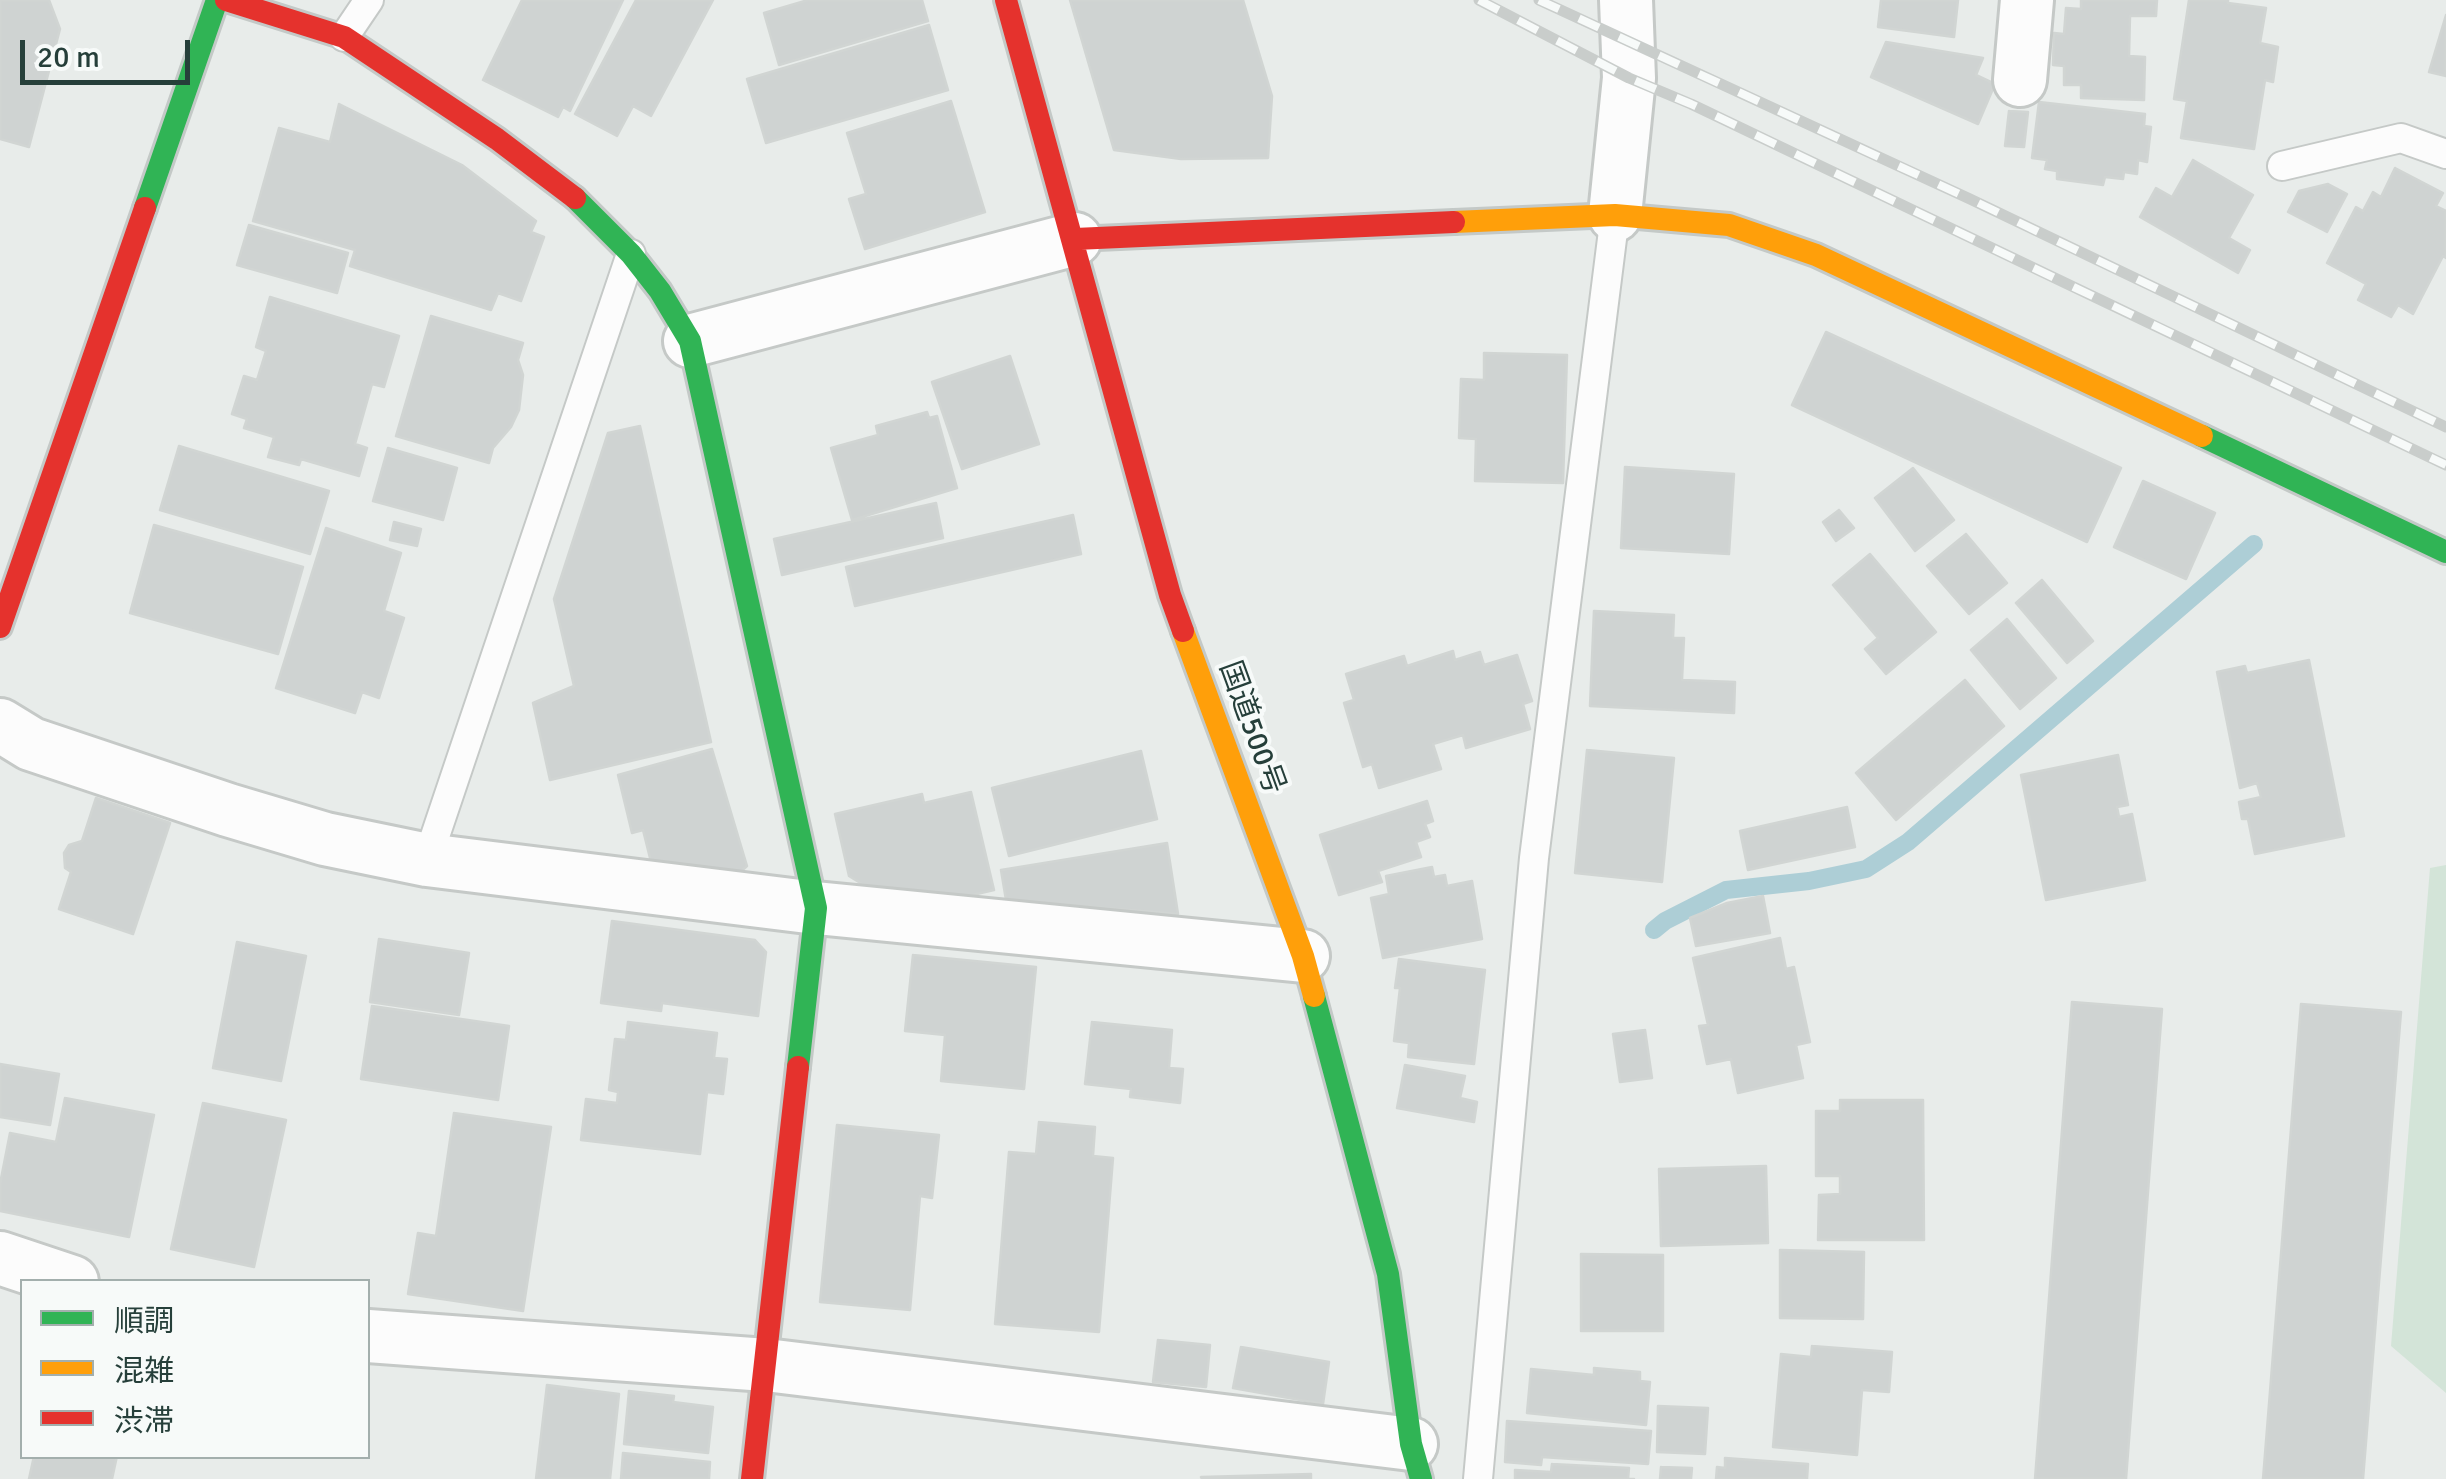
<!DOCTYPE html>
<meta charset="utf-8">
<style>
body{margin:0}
#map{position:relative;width:2446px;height:1479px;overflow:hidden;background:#e8ecea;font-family:Signika,"Noto Sans JP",sans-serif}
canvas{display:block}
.legend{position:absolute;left:20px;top:1279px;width:350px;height:180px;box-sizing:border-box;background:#f7faf9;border:2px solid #a3afad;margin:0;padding:12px 18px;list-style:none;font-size:30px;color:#263f3a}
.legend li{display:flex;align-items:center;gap:20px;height:50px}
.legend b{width:50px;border:2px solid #a3afad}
.scale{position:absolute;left:20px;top:40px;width:170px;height:45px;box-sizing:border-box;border:5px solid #263f3a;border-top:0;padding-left:12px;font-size:30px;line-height:35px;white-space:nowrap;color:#263f3a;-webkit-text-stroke:8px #f7faf9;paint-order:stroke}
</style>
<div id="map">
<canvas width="2446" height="1479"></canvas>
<ul class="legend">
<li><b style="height:12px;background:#30b455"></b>順調</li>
<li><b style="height:12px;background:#ff9f0a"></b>混雑</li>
<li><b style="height:12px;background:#e5322d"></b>渋滞</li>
</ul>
<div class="scale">20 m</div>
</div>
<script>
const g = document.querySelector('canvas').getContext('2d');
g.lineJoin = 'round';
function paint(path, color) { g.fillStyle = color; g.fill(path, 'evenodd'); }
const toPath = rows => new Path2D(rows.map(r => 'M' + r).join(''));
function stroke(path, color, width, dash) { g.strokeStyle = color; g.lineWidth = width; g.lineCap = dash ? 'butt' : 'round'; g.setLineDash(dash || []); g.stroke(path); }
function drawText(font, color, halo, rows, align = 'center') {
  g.font = font + ' Signika,"Noto Sans JP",sans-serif'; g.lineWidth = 8; g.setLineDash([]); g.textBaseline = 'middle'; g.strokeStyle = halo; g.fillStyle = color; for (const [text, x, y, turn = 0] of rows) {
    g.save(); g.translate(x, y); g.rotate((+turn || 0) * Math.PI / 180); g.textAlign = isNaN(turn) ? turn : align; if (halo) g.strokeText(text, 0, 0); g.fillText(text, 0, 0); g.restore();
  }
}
paint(toPath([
 [2446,865,2446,1393,2391,1346,2430,868]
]), '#d3e4d8');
stroke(toPath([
 [1654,930,1665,921,1726,890,1809,881,1866,869,1908,842,2254,544]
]), '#adced6', 18);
const building = toPath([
 [0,0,49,0,60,29,29,147,0,139,0,0],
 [522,0,623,0,570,111,563,107,558,117,483,80,522,0],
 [636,0,713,0,651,116,633,106,617,136,575,114,636,0],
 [808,0,922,0,928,21,779,65,764,13,808,0],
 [1070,0,1243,0,1272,96,1268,158,1181,159,1114,150,1070,0],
 [1881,0,1958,0,1954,37,1878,27,1881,0],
 [2081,0,2157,0,2156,16,2130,16,2129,56,2145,57,2144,100,2081,98,2081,85,2064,85,2064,66,2053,65,2054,33,2064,34,2066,8,2081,9,2081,0],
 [2189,0,2228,0,2228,3,2266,8,2260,43,2278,47,2273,82,2265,80,2254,149,2181,138,2187,101,2174,99,2189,0],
 [2446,15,2446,76,2429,72,2446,15],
 [929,25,948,90,766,143,747,79,929,25],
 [1886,42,1983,58,1976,75,1995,84,1978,124,1871,77,1886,42],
 [951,101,985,212,865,249,849,199,866,194,847,133,951,101],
 [2039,102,2145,114,2144,126,2151,127,2147,162,2138,160,2137,174,2124,172,2123,179,2105,177,2103,185,2057,179,2057,171,2045,169,2047,160,2032,158,2039,102],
 [339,104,462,165,536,221,531,232,544,237,521,301,498,293,491,310,350,266,355,250,253,221,279,128,330,142,339,104],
 [2009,111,2028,112,2024,147,2005,146,2009,111],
 [2193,160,2253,195,2229,238,2250,250,2238,273,2140,217,2156,188,2172,197,2193,160],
 [2395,168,2443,193,2436,206,2446,211,2446,258,2443,256,2413,314,2398,305,2391,317,2358,300,2366,284,2327,263,2356,207,2363,211,2373,192,2381,197,2395,168],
 [2328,184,2347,194,2327,232,2288,212,2299,191,2328,184],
 [249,225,348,253,337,293,237,265,249,225],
 [270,297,399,336,384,387,372,384,355,444,367,448,359,476,301,459,299,465,268,457,274,437,244,428,247,419,232,414,244,376,257,380,266,351,256,347,270,297],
 [431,316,523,343,518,360,523,375,519,410,511,427,493,448,489,463,396,436,431,316],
 [1826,332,2121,468,2087,542,1792,405,1826,332],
 [1484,353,1567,355,1563,483,1475,481,1476,439,1459,438,1461,379,1484,380,1484,353],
 [1010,356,1039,444,962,469,932,382,1010,356],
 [927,412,929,418,937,416,957,488,852,520,831,448,878,435,876,426,927,412],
 [640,426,711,742,550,780,533,703,574,686,554,599,608,433,640,426],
 [179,446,329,491,310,554,160,510,179,446],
 [388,448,457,468,443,520,373,501,388,448],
 [1625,467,1734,474,1729,554,1621,548,1625,467],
 [1913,468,1954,520,1915,551,1875,498,1913,468],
 [2143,481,2215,513,2186,579,2114,547,2143,481],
 [936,503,943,538,782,575,774,539,936,503],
 [1839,510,1854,528,1836,541,1823,522,1839,510],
 [1073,515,1081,554,855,606,846,567,1073,515],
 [394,522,421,529,417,546,390,540,394,522],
 [154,525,303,567,278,654,130,613,154,525],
 [326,528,401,553,384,611,404,618,379,698,362,692,355,713,276,688,326,528],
 [1966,534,2007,583,1969,614,1927,566,1966,534],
 [1870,554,1936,632,1886,674,1865,649,1878,638,1833,585,1870,554],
 [2042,580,2093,641,2067,663,2016,603,2042,580],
 [1594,611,1674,615,1673,638,1684,638,1682,680,1735,682,1734,713,1590,706,1594,611],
 [2007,619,2056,678,2020,709,1971,650,2007,619],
 [1453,651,1455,660,1480,652,1484,665,1517,655,1532,701,1523,704,1530,729,1466,748,1463,735,1433,744,1441,769,1379,788,1372,764,1363,767,1344,703,1354,700,1346,674,1404,656,1407,666,1453,651],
 [2309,660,2344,836,2255,854,2248,819,2242,819,2239,802,2261,797,2257,783,2240,788,2217,672,2245,666,2247,673,2309,660],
 [1965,680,2004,726,1896,820,1856,773,1965,680],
 [712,749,747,866,736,876,651,862,643,830,632,833,618,775,712,749],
 [1587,750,1674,758,1662,882,1575,873,1587,750],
 [1141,751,1157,819,1009,856,992,788,1141,751],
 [2118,755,2128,805,2117,807,2119,817,2132,814,2145,880,2046,900,2021,775,2118,755],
 [971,792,994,890,951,900,870,889,849,876,835,814,922,794,924,803,971,792],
 [96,798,170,823,133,934,59,909,71,872,65,868,64,853,69,845,82,841,96,798],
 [1427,801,1433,821,1425,824,1430,837,1416,842,1421,857,1378,871,1382,882,1339,895,1320,835,1427,801],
 [1847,807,1855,847,1748,870,1740,831,1847,807],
 [1167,843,1178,914,1006,900,1001,870,1167,843],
 [1432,867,1434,877,1445,875,1447,886,1472,881,1482,939,1383,958,1371,898,1389,894,1386,876,1432,867],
 [1763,896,1770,933,1696,946,1690,918,1727,903,1763,896],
 [612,921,755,940,766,952,758,1016,662,1003,661,1011,601,1003,612,921],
 [1780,938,1786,969,1794,967,1810,1042,1796,1045,1803,1078,1738,1093,1731,1059,1707,1064,1699,1026,1708,1025,1693,958,1780,938],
 [379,939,469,953,459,1015,370,1002,379,939],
 [237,942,306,956,281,1081,213,1068,237,942],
 [913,955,1036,967,1024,1089,941,1081,945,1035,905,1031,913,955],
 [1399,959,1485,970,1474,1064,1408,1057,1409,1043,1394,1041,1400,988,1395,988,1399,959],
 [2072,1002,2162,1009,2126,1479,2035,1479,2072,1002],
 [2301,1004,2401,1012,2363,1479,2263,1479,2301,1004],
 [372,1006,509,1026,498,1100,361,1079,372,1006],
 [628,1022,717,1033,714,1058,727,1059,723,1094,707,1092,700,1154,581,1140,586,1099,617,1103,618,1092,609,1090,615,1039,626,1040,628,1022],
 [1092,1022,1172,1030,1169,1068,1183,1069,1180,1103,1130,1097,1131,1089,1085,1084,1092,1022],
 [1645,1030,1652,1078,1620,1082,1613,1034,1645,1030],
 [0,1064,59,1074,50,1125,0,1117,0,1064],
 [1405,1065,1465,1076,1460,1098,1477,1102,1474,1122,1397,1108,1405,1065],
 [65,1098,154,1115,129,1237,0,1211,0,1184,10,1133,56,1142,65,1098],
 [1840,1100,1923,1100,1924,1240,1818,1240,1819,1195,1840,1194,1840,1176,1816,1176,1816,1111,1840,1111,1840,1100],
 [203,1103,286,1120,254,1267,171,1249,203,1103],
 [454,1113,551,1127,523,1311,408,1294,418,1233,436,1236,454,1113],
 [1039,1122,1095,1127,1093,1156,1113,1158,1099,1332,995,1324,1009,1152,1036,1154,1039,1122],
 [837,1125,939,1135,932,1198,920,1196,910,1310,820,1302,837,1125],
 [1766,1166,1768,1243,1661,1246,1659,1169,1766,1166],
 [1780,1250,1864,1252,1863,1319,1780,1318,1780,1250],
 [1581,1254,1663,1255,1663,1331,1581,1331,1581,1254],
 [1158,1340,1210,1345,1206,1387,1153,1382,1158,1340],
 [1812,1346,1892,1352,1889,1392,1862,1390,1857,1455,1773,1447,1781,1354,1811,1357,1812,1346],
 [1241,1347,1329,1362,1323,1404,1233,1388,1241,1347],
 [1594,1368,1640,1372,1640,1381,1650,1382,1646,1425,1527,1413,1531,1369,1594,1375,1594,1368],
 [547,1385,619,1394,610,1479,536,1479,547,1385],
 [629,1391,674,1396,673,1402,713,1407,708,1453,624,1444,629,1391],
 [1658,1406,1708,1408,1705,1454,1657,1452,1658,1406],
 [1507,1421,1651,1431,1648,1464,1542,1457,1541,1465,1505,1462,1507,1421],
 [623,1453,710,1462,709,1479,621,1479,623,1453],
 [34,1456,117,1456,112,1479,29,1479,34,1456],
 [1725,1458,1808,1464,1807,1479,1716,1479,1717,1467,1725,1468,1725,1458],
 [1552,1464,1629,1468,1628,1479,1634,1479,1515,1479,1515,1470,1551,1472,1552,1464],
 [1661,1467,1692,1468,1691,1479,1660,1479,1661,1467],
 [1311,1474,1311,1479,1202,1479,1201,1477,1311,1474]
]);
paint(building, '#cfd3d2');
stroke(building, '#d1d5d3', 2.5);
const lane = toPath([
 [344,37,369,0],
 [2282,166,2401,138,2446,154],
 [427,860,631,254],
 [1478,1479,1534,858,1615,215]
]);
const street = toPath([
 [2020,80,2027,0],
 [1615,215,1629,78,1626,0],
 [690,341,1075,239],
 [0,725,31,744,228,810,325,839,427,860,816,908,1303,956],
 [0,1258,72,1282],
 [368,1336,766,1365,1411,1444]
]);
const fast = toPath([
 [575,198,631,254,660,291,690,341,816,908,798,1067],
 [145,208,217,0],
 [2202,436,2446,552],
 [1314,996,1388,1274,1411,1444,1421,1479]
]);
const slow = toPath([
 [1454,222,1615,215,1729,225,1816,255,2202,436],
 [1183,631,1303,956,1314,996]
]);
const jam = toPath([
 [226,0,344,37,497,139,575,198],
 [1006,0,1170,595,1183,631],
 [1075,239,1454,222],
 [0,627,145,208],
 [752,1479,798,1067]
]);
stroke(lane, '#c5c9c7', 32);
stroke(street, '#c5c9c7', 58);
stroke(fast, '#c4c9c7', 28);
stroke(slow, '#c4c9c7', 28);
stroke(jam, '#c4c9c7', 28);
stroke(lane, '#fcfcfc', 28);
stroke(street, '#fcfcfc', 52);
stroke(fast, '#30b455', 22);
stroke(slow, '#ff9f0a', 22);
stroke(jam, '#e5322d', 22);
const rail = toPath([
 [1479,0,1629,78,1691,104,2446,465],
 [1539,0,1970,199,2446,427]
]);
stroke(rail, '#c9cdcb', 11);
stroke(rail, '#f7faf9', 8, [22]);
drawText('30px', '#263f3a', '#f7faf9', [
 ["国道500号",1251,728,70]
]);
</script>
